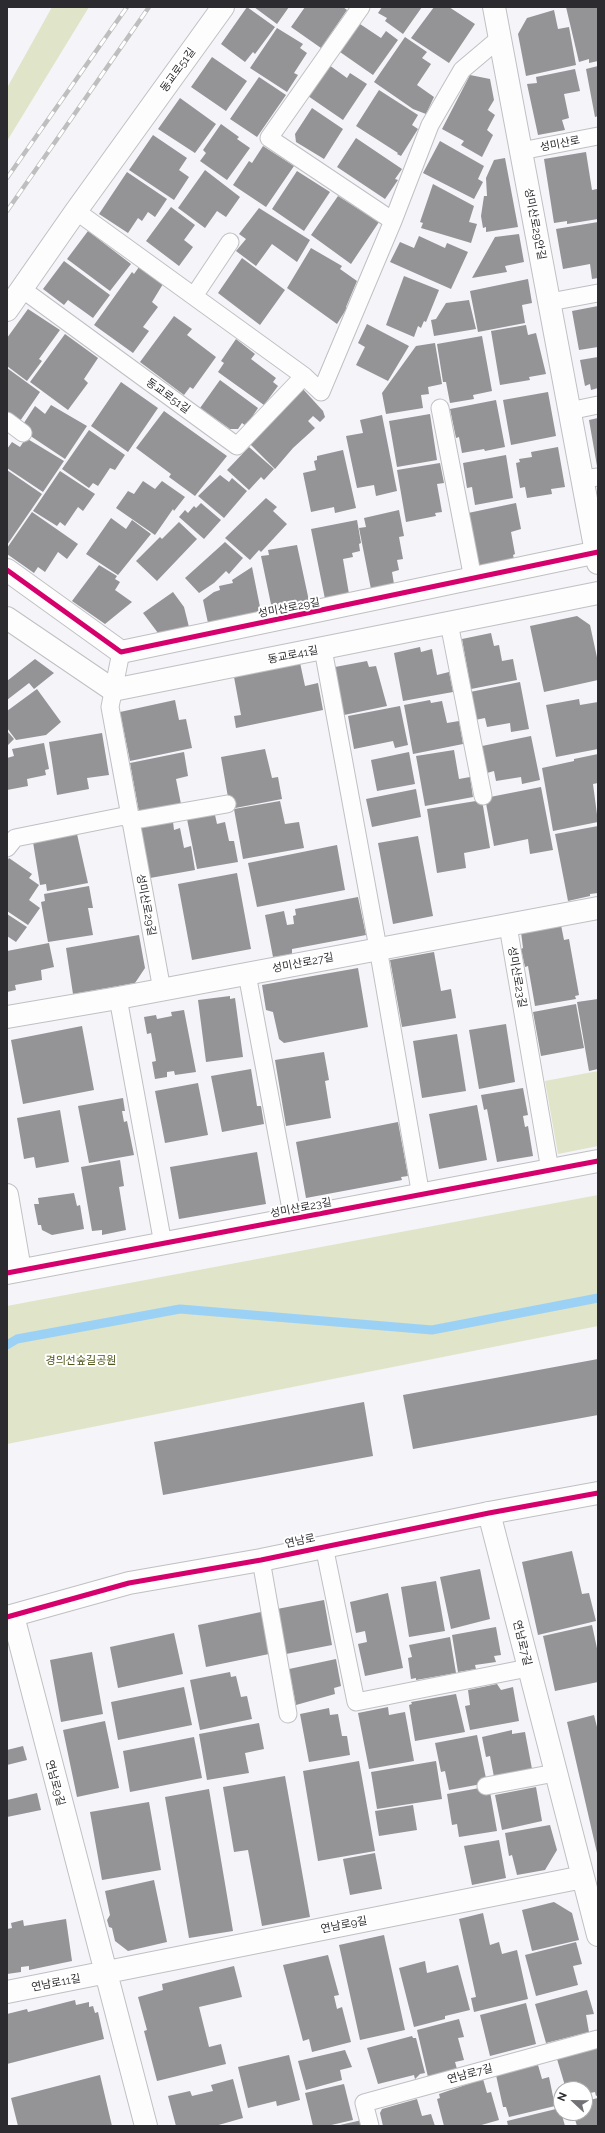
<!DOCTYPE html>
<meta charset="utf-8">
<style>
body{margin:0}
#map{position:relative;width:605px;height:2133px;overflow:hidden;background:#f4f4f9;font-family:Raleway,sans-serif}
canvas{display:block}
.frame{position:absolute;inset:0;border:8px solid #2c2c30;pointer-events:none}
.north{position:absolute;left:553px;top:2081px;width:40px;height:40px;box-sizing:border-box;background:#fff;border:1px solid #ababac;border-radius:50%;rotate:292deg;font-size:11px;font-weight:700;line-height:16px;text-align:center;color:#2c2c30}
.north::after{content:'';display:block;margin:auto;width:14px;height:18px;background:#727276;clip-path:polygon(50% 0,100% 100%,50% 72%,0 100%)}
</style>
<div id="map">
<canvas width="605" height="2133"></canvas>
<div class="frame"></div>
<div class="north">N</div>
</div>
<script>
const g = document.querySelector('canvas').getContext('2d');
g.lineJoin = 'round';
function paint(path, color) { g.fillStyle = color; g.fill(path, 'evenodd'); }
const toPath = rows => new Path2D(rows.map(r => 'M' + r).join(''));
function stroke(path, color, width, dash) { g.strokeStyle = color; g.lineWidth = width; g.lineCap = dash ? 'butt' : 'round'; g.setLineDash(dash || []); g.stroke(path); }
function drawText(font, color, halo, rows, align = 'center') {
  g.font = font + ' Raleway,"Noto Sans KR",sans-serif'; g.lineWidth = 4; g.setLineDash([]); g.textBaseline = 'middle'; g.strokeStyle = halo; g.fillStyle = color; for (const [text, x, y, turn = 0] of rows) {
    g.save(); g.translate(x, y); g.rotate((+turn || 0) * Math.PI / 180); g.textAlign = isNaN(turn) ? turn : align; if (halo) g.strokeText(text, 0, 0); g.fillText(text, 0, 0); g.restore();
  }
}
paint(toPath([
 [52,7,89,7,7,141,7,88],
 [598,1071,598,1146,558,1154,545,1081],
 [598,1195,598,1326,7,1444,7,1306]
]), '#e0e4c8');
stroke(toPath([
 [7,1345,17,1339,180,1309,432,1330,598,1298]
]), '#9cd1f6', 9);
paint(toPath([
 [247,7,275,27,255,54,253,52,245,62,221,44],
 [254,7,289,7,277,24],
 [305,7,343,7,347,10,321,48,291,27],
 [382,7,422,7,403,34,385,21,387,18,378,13],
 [434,7,449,7,475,24,449,63,411,38],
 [566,7,598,7,598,61,589,63,589,59,579,62],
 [554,10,558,29,569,27,576,65,526,76,518,34,527,18],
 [360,24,381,38,386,31,398,40,373,75,340,52],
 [277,28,303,44,300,48,307,53,294,73,298,75,287,92,250,68],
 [405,37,427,52,422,58,431,64,417,85,434,97,426,114,413,109,374,82],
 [212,57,247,81,226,111,191,87],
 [329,65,347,78,350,73,367,84,343,120,308,96],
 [598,66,598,116,595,117,586,69],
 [575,69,580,91,564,94,569,118,562,120,565,130,538,135,527,84,537,83,536,77],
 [470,75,490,79,494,100,488,110,495,115,487,130,493,135,482,157,461,145,464,141,442,129],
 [259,77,286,95,257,137,230,119],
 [379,90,418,115,412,125,418,129,401,156,397,154,398,153,356,126],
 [180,98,216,124,195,153,158,129],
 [312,108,343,129,324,159,296,142,295,134],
 [221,124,239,137,237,139,250,148,227,180,200,161,206,153,203,150],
 [153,135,187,158,179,170,189,177,174,200,129,170],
 [356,138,402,169,395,179,398,180,385,199,337,167],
 [440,141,484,166,478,179,483,182,474,199,423,173],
 [263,146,294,166,266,207,233,185,249,161,252,163],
 [586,152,592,190,597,189,598,194,598,219,567,224,567,221,554,223,544,159],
 [505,158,518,227,486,232,486,227,483,228,481,216,484,196,487,196,486,178,494,160],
 [205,170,240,197,226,217,217,211,205,228,178,208],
 [297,171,330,192,304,231,272,209],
 [127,172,167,199,155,217,148,212,142,221,138,218,128,233,99,214],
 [433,184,474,206,469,222,477,224,471,243,421,228,423,223,420,222],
 [338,196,379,222,351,264,311,235],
 [171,207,195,225,184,240,193,247,179,266,146,241],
 [259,208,310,240,297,262,272,244,256,266,236,251,246,239,239,234],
 [598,222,598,278,592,279,590,264,563,269,556,229],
 [88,231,131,264,110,291,67,259],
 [519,234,524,262,505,266,507,272,472,278,495,237],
 [419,236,445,248,447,243,468,252,451,289,390,262,400,242,414,248],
 [311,248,342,266,340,269,357,281,346,307,347,308,337,324,287,288],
 [242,258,285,290,260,325,218,293],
 [64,261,110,295,93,318,68,300,64,305,43,289],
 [139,267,163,284,152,302,158,307,143,327,149,331,133,353,94,325,132,272,134,274],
 [404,276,439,290,426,322,424,321,421,328,418,326,414,337,386,325],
 [528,279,532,303,522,305,525,323,478,332,470,291],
 [469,300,476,329,434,336,431,320,436,319,446,303],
 [598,306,598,347,579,350,572,311],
 [28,309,60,330,39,359,42,361,27,381,7,366,7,338],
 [174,316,192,329,187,335,216,357,193,389,190,387,184,395,140,362],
 [367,324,409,346,388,381,356,365,365,347,358,343],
 [526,325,528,335,536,333,546,374,529,377,530,380,500,385,491,331],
 [65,334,98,358,84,379,88,383,68,410,30,382],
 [482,336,492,391,473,395,474,399,450,403,446,382,443,382,437,344],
 [236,339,255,354,251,359,276,378,273,382,278,386,264,405,218,372,224,363,221,361],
 [435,343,442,384,428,387,429,394,421,395,423,408,386,414,382,393,416,346],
 [598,357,598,388,591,390,590,384,585,386,580,360],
 [7,368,40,392,20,421,7,411],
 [220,380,258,408,246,426,242,423,238,429,230,429,200,408],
 [121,382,158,408,128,452,91,426],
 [302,388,323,411,325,417,320,422,313,416,308,421,315,428,293,448,275,469,250,444],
 [548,392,556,436,511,445,503,400],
 [496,400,505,447,485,451,484,449,462,453,459,437,456,438,450,409],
 [51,405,87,426,65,459,20,429,35,406,45,414],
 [164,411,227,456,195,496,169,477,171,474,136,448],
 [430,414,437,460,397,467,389,421],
 [382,415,397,491,376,496,374,485,357,488,346,436,363,433,360,420],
 [598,418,598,466,597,466,589,420],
 [89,430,125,455,115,470,110,468,98,486,93,483,89,488,62,469],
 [26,438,64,461,43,492,7,468,7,449,12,442,20,447],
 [249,447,274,469,264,480,261,477,249,490,227,470],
 [558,447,565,487,551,489,552,494,527,498,525,487,520,488,516,463,520,462,519,459,532,457,531,452],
 [343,450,356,508,335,513,334,507,311,512,303,473,316,470,314,461,317,460,317,456],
 [506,455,513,498,475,505,472,487,467,488,463,463],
 [440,463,444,483,437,484,442,512,435,513,436,516,406,522,397,470],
 [7,470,42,494,7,545],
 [60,471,95,494,83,511,78,507,65,526,60,522,57,526,33,511],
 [220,475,229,482,232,478,247,491,224,518,198,496],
 [143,481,155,489,162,481,185,497,174,511,173,509,155,535,116,508,128,491,134,494],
 [266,498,277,507,273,511,287,524,261,552,259,550,250,560,225,538],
 [201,503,221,520,204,539,179,517,185,510,188,513,194,506,196,508],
 [516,503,521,529,511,532,515,554,513,555,514,559,479,566,468,513],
 [399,510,404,536,399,537,403,559,397,560,399,570,392,572,394,584,371,589,359,528,366,527,364,518],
 [32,512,78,544,67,559,58,552,45,572,38,567,34,573,7,554,7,548],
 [111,518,126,529,132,520,151,534,118,575,86,554],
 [357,520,361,543,359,544,360,551,352,553,353,557,343,559,349,594,325,599,311,529],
 [179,522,197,539,157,581,136,561,160,537,162,539],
 [225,542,243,558,229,574,226,571,214,583,199,593,185,578],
 [297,545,309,601,272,609,261,556,269,555,268,550],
 [99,565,117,576,115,579,120,582,115,590,132,602,105,624,72,601],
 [252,567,261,612,208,623,203,600,214,592,220,590,219,586,233,583,232,580],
 [173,592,184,607,189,627,158,633,143,613],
 [577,616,590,625,598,662,598,680,544,692,530,626],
 [491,633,494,646,499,645,502,661,513,659,517,680,471,689,462,639],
 [420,647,421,652,432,649,437,675,449,672,453,692,403,701,394,653],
 [299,658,305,686,318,683,323,710,236,728,234,716,241,715,234,677],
 [35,659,54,673,34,689,29,683,7,700,7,681],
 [367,661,369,667,376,666,387,706,344,715,335,667],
 [520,682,529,729,511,732,510,723,487,727,485,718,475,720,470,692],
 [37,689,61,722,46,735,16,740,7,728,7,711],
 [579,699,580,705,598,702,598,749,556,757,546,705],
 [175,700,179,720,186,719,192,748,130,761,120,712],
 [430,700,431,703,442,701,447,723,459,721,463,744,413,754,404,705],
 [400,706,408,745,395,748,393,741,354,749,348,716],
 [7,731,14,739,7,746],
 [102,733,109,775,87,778,89,789,57,795,49,742],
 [531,736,540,780,522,784,521,777,496,781,494,771,487,773,482,746],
 [44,743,49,769,45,770,46,775,27,779,28,786,7,790,7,758,14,756,12,749],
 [265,749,272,778,278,777,282,799,230,809,221,757],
 [454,750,459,779,470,777,473,797,425,806,416,756],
 [184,752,188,776,176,779,181,804,139,812,130,763],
 [409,752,415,784,377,791,371,760],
 [598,754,598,783,593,784,598,822,553,831,542,768,574,761,574,759],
 [541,787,553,850,530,854,528,839,494,846,485,798],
 [416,789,421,817,372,827,366,799],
 [482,800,490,848,464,853,466,868,437,873,427,809],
 [280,801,285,824,299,822,304,848,243,859,234,809],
 [215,815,217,824,225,822,229,841,234,841,238,862,197,869,187,819],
 [173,822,174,830,180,828,184,848,191,846,195,870,150,878,141,827],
 [598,826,598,893,590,894,590,896,568,901,555,834],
 [77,834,88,883,47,891,46,884,40,885,33,842],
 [418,836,433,916,393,924,378,843],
 [337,845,345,890,257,907,248,863],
 [9,858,32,874,29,878,39,885,29,900,40,908,28,925,7,911,7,861],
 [237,873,251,949,192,960,178,884],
 [89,886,93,908,88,908,93,935,48,942,41,902,45,901,44,894],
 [358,897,366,935,292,949,292,954,273,957,265,915,284,911,287,925,294,924,293,916,296,915,295,909],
 [7,914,27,927,16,942,7,936],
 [561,925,564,940,569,939,579,995,575,996,576,999,535,1006,528,966,525,967,521,949,523,948,521,932],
 [139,935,145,968,135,983,73,994,66,948],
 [49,943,54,967,41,970,42,980,15,985,16,990,7,992,7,951],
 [434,952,441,991,451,989,456,1018,402,1027,390,960],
 [358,968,368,1027,284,1043,279,1039,273,1012,266,1010,262,985],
 [230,996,230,999,235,998,243,1057,206,1062,198,1000],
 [598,999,598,1069,589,1071,577,1002],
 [576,1004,584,1048,541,1056,533,1012],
 [184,1010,196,1072,175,1075,174,1071,167,1072,167,1077,155,1079,152,1062,156,1061,151,1033,147,1034,144,1017,156,1015,157,1019,172,1016,171,1012],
 [506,1024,515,1082,479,1089,469,1030],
 [82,1026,94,1090,23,1104,11,1040],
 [457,1034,466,1091,422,1098,413,1041],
 [324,1052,329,1080,325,1081,331,1118,286,1126,275,1060],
 [251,1069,257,1106,261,1106,264,1124,222,1132,211,1076],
 [198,1083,208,1135,165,1143,155,1091],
 [523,1088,528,1115,523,1116,525,1127,528,1126,533,1156,497,1162,487,1109,484,1110,481,1095],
 [123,1098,125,1111,122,1111,124,1122,127,1121,134,1155,89,1163,78,1106],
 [477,1105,487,1160,439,1169,429,1114],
 [60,1110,69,1162,36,1168,34,1157,24,1159,17,1118],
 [398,1122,408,1176,401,1177,402,1180,306,1198,296,1142],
 [257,1152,266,1204,179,1219,170,1167],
 [120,1160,124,1186,119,1187,126,1230,102,1235,102,1230,92,1231,81,1167],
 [74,1193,77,1206,80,1205,84,1229,52,1235,42,1230,41,1225,38,1225,34,1204,39,1204,38,1198],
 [598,1359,598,1415,413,1449,403,1395],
 [364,1402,373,1456,163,1495,154,1442],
 [572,1551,582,1594,589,1593,596,1621,538,1635,522,1562],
 [480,1569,490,1619,451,1629,440,1577],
 [436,1581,445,1631,409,1637,401,1587],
 [388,1593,403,1668,365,1676,358,1644,367,1642,365,1631,356,1633,350,1602],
 [324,1600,332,1645,286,1654,277,1609],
 [261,1612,269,1654,206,1667,198,1625],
 [592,1625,598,1653,598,1682,555,1691,543,1636],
 [496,1627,501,1655,494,1656,496,1662,475,1665,476,1669,458,1672,452,1635],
 [174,1633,183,1674,118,1688,110,1647],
 [450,1637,456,1673,416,1680,416,1678,411,1679,408,1658,412,1657,409,1645],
 [92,1652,103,1714,61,1722,50,1660],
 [336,1659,341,1686,334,1688,335,1694,296,1705,289,1669],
 [230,1672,231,1677,236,1676,241,1697,247,1696,252,1719,200,1730,190,1680],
 [497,1684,501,1690,513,1687,519,1721,470,1730,465,1706,470,1705,468,1690],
 [184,1687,192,1725,118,1740,111,1702],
 [456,1694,465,1732,415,1741,409,1705,412,1704,411,1702],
 [388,1707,389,1715,405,1712,414,1761,369,1769,358,1713],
 [329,1708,330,1715,338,1714,342,1736,347,1736,350,1755,309,1762,300,1714],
 [594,1715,598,1731,597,1853,567,1722],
 [105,1721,119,1788,77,1797,63,1730],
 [259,1723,264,1749,245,1753,249,1773,207,1780,199,1734],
 [512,1730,512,1734,525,1732,532,1769,494,1777,490,1756,486,1757,482,1737],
 [477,1735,487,1783,449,1790,445,1771,441,1772,435,1743],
 [194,1737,202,1778,130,1792,123,1751],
 [23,1746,27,1760,7,1765,7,1750],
 [359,1761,375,1851,318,1861,303,1771],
 [436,1761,442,1799,377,1809,371,1772],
 [285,1776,310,1917,262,1926,248,1850,234,1852,223,1787],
 [485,1787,490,1792,497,1831,459,1837,457,1824,452,1825,447,1794],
 [536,1787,542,1821,502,1830,495,1795],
 [209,1789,233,1931,189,1938,165,1797],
 [37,1793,41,1810,7,1817,7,1800],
 [149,1802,161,1870,102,1880,90,1812],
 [413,1805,417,1830,379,1836,375,1811],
 [550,1825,557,1850,545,1870,517,1875,512,1855,509,1856,505,1833],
 [499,1840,506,1878,472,1885,464,1846],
 [375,1853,382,1889,350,1895,343,1859],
 [154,1880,167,1942,128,1951,115,1941,112,1928,109,1927,107,1920,110,1915,105,1891],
 [554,1902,572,1913,579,1940,532,1951,522,1910],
 [483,1913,490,1945,499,1942,502,1954,517,1950,528,1999,474,2012,471,1998,476,1997,459,1919],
 [66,1919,72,1961,29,1970,29,1966,21,1967,21,1972,7,1974,7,1929,12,1928,11,1923,23,1920,24,1926],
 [384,1935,405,2030,360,2040,339,1945],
 [576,1942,582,1964,573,1966,578,1985,536,1996,525,1955],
 [328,1955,339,1995,334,1996,337,2009,342,2007,351,2042,312,2052,309,2039,303,2041,283,1965],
 [425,1961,427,1973,458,1965,470,2010,445,2016,445,2019,414,2027,399,1968],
 [234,1966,242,1997,199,2007,209,2047,221,2044,226,2064,157,2081,144,2031,147,2030,138,1997,163,1990,162,1984],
 [587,1990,594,2014,586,2015,589,2032,546,2043,535,2004],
 [75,2000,76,2005,89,2002,89,2007,93,2006,95,2013,98,2012,104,2039,7,2064,7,2014,27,2009,28,2012],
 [526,2003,536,2044,490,2056,480,2015],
 [459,2019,464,2037,458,2038,464,2060,455,2062,457,2069,428,2077,417,2030],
 [412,2036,413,2038,416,2038,425,2073,420,2074,415,2079,414,2075,378,2084,367,2048],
 [598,2047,598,2095,596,2096,595,2092,585,2094,585,2089,566,2089,557,2059],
 [345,2050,352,2067,340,2070,342,2080,306,2090,298,2061],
 [289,2055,300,2100,277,2106,276,2101,248,2108,238,2067],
 [538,2065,542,2079,549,2077,555,2106,509,2117,506,2107,503,2107,496,2075],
 [100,2075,112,2126,18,2126,11,2098],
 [233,2079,243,2118,215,2126,176,2126,168,2096,190,2091,192,2096,213,2091,211,2085],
 [483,2079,487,2093,491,2092,499,2120,478,2126,444,2126,437,2099,440,2098,439,2094],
 [344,2084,353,2120,327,2126,313,2126,305,2093],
 [598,2098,598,2126,577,2126,573,2113,585,2113,585,2101],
 [417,2099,422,2116,431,2114,435,2126,383,2126,380,2113,382,2109],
 [560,2108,565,2126,508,2126,507,2121],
 [362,2120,364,2126,340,2126,340,2125]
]), '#949396');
const service = toPath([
 [361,7,269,138,393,221],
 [521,151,598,136],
 [76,211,304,376,321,392,393,221,430,125,462,70,501,37],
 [22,289,237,446,304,376],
 [194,296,230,242],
 [550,302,598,293],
 [440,408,473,579],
 [569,411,598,405],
 [7,421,23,433],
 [582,479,598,477],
 [449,623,483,796],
 [323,649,378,948,421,1196],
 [121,652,110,707,162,990],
 [130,821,227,804],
 [7,848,15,838,129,815],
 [508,926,550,1170],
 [247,974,293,1220],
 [118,998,163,1244],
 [324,1546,356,1702,528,1668],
 [261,1560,288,1714],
 [486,1786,555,1773],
 [370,2126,364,2103,598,2039]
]);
const minor = toPath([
 [494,7,598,563],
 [7,310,76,211,223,7],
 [7,570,121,652,598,552],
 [7,618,113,690,598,593],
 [7,1017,118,998,598,908],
 [7,1195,20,1270],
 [7,1273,598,1161],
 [489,1513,598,1935],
 [13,1616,146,2126],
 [7,1992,583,1877]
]);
const tertiary = toPath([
 [7,1617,129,1583,261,1560,489,1513,598,1493]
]);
stroke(service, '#c0c0c4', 19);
stroke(minor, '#c0c0c4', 24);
stroke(tertiary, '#c0c0c4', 24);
stroke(service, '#fdfdfe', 17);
stroke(minor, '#fdfdfe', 22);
stroke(tertiary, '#fdfdfe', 22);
const rail = toPath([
 [7,178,127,7],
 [7,211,149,7]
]);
stroke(rail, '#bebebe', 4.5);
stroke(rail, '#fff', 3, [9]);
stroke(toPath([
 [7,570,121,652,598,552],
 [7,1273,598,1161],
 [7,1617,129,1583,261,1560,489,1513,598,1493]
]), '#d6006c', 5);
drawText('11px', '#2c2c30', '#fff', [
 ["동교로51길",178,70,-54],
 ["성미산로",560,144,-11],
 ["성미산로29안길",535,224,79],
 ["동교로51길",168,396,36],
 ["성미산로29길",289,608,-11],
 ["동교로41길",293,655,-11],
 ["성미산로29길",146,905,79],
 ["성미산로27길",303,963,-11],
 ["성미산로23길",517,977,80],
 ["성미산로23길",301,1208,-11],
 ["연남로",300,1541,-12],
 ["연남로7길",522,1643,76],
 ["연남로9길",55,1783,75],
 ["연남로9길",344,1925,-11],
 ["연남로11길",56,1983,-11],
 ["연남로7길",470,2074,-15]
]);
drawText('11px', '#52581d', '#fff', [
 ["경의선숲길공원",81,1361]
]);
</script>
